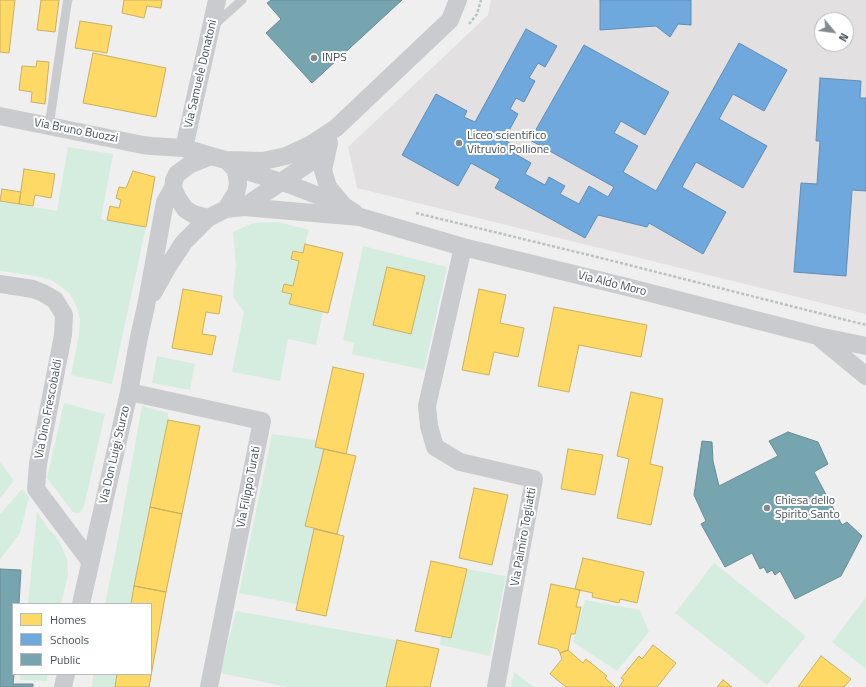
<!DOCTYPE html>
<style>
body{margin:0}
#map{position:relative;width:866px;height:687px;overflow:hidden;background:#f0efef;font-family:"Titillium Web",sans-serif}
canvas{display:block}
.legend{position:absolute;left:12px;top:603px;width:140px;height:72px;box-sizing:border-box;background:#fff;border:1px solid #b5babd;margin:0;padding:5px 7px;list-style:none;font-size:12px;color:#47525b}
.legend li{display:flex;align-items:center;gap:8px;height:20px}
.legend b{width:20px;border:1px solid #b5babd}
.north{position:absolute;left:814px;top:12px;width:40px;height:40px;box-sizing:border-box;background:#fff;border:1px solid #b5babd;border-radius:50%;rotate:119deg;font-size:11px;font-weight:700;line-height:16px;text-align:center;color:#47525b}
.north::after{content:'';display:block;margin:auto;width:14px;height:18px;background:#82898f;clip-path:polygon(50% 0,100% 100%,50% 72%,0 100%)}
</style>
<div id="map">
<canvas width="866" height="687"></canvas>
<ul class="legend">
<li><b style="height:11px;background:#ffd966"></b>Homes</li>
<li><b style="height:11px;background:#6fa8dc"></b>Schools</li>
<li><b style="height:11px;background:#76a5af"></b>Public</li>
</ul>
<div class="north">N</div>
</div>
<script>
const g = document.querySelector('canvas').getContext('2d');
g.lineJoin = 'round';
function paint(path, color) { g.fillStyle = color; g.fill(path, 'evenodd'); }
const toPath = rows => new Path2D(rows.map(r => 'M' + r).join(''));
function stroke(path, color, width, dash) { g.strokeStyle = color; g.lineWidth = width; g.lineCap = dash ? 'butt' : 'round'; g.setLineDash(dash || []); g.stroke(path); }
function drawText(font, color, halo, rows, align = 'center') {
  g.font = font + ' "Titillium Web",sans-serif'; g.lineWidth = 4; g.setLineDash([]); g.textBaseline = 'middle'; g.strokeStyle = halo; g.fillStyle = color; for (const [text, x, y, turn = 0] of rows) {
    g.save(); g.translate(x, y); g.rotate((+turn || 0) * Math.PI / 180); g.textAlign = isNaN(turn) ? turn : align; if (halo) g.strokeText(text, 0, 0); g.fillText(text, 0, 0); g.restore();
  }
}
paint(toPath([
 [491,0,866,0,866,314,357,188,348,147,488,15],
 [822,20,846,20,846,44,822,44]
]), '#e2e0e1');
paint(toPath([
 [68,147,113,154,101,219,146,227,112,384,71,375,79,335,80,320,77,308,70,294,63,288,51,280,36,276,0,271,0,202,27,206,57,211],
 [278,222,309,230,303,253,293,251,291,259,299,261,293,286,283,283,282,292,292,294,289,304,323,312,316,345,288,339,280,381,232,372,244,312,234,298,233,294,236,265,233,232,253,223],
 [363,246,447,267,424,370,352,354,354,343,343,340],
 [157,356,195,364,190,390,152,383],
 [64,403,105,414,84,506,82,511,78,513,73,512,47,478],
 [142,406,168,413,168,420,131,604,105,604,116,550],
 [272,434,316,440,315,447,324,449,305,526,314,529,297,604,239,593],
 [0,462,14,481,0,498],
 [22,489,29,497,20,533,0,560,0,514],
 [37,512,47,527,57,538,61,545,67,559,68,575,61,604,28,604],
 [714,563,806,636,767,685,675,613],
 [467,569,506,576,490,656,440,645,441,636,451,638],
 [866,597,866,669,832,642],
 [585,600,640,610,649,632,617,671,573,642],
 [236,611,397,640,386,687,288,687,220,673],
 [514,672,534,687,511,687],
 [20,674,48,674,47,681,20,680],
 [93,674,117,674,115,687,92,687]
]), '#d5edde');
const homes = toPath([
 [0,0,15,0,9,53,0,52,0,0],
 [41,0,59,0,55,32,37,30,41,0],
 [124,0,162,0,161,8,147,6,144,18,122,13,124,0],
 [80,21,112,26,107,53,75,48,80,21],
 [93,53,166,68,156,117,83,103,93,53],
 [37,61,49,62,45,104,31,102,32,92,19,90,22,66,36,67,37,61],
 [24,169,55,174,51,198,35,195,33,206,19,204,24,169],
 [133,171,155,177,146,227,107,220,110,206,119,208,121,200,116,198,119,187,126,188,133,171],
 [2,189,21,192,19,204,0,201,2,189],
 [305,244,343,253,328,313,289,304,292,294,282,292,284,284,293,286,299,261,291,259,293,251,303,253,305,244],
 [387,267,425,276,411,334,373,325,387,267],
 [183,289,222,296,219,314,206,312,202,334,216,336,212,355,172,348,183,289],
 [479,289,506,295,500,323,524,328,518,357,494,352,489,375,462,370,479,289],
 [554,307,647,325,641,357,579,345,569,392,538,386,554,307],
 [333,367,364,374,346,454,315,447,333,367],
 [631,392,663,399,650,464,663,467,651,525,617,518,629,459,617,456,631,392],
 [168,420,200,426,182,514,150,507,168,420],
 [324,449,356,456,337,534,305,526,324,449],
 [568,449,603,455,595,495,561,489,568,449],
 [474,488,508,495,492,565,459,558,474,488],
 [150,507,182,514,166,592,134,586,150,507],
 [314,529,344,536,326,616,296,610,314,529],
 [583,558,644,572,637,603,620,599,619,603,592,597,593,593,575,589,583,558],
 [431,561,467,569,451,638,415,631,431,561],
 [551,584,580,590,576,607,581,607,575,634,571,634,568,650,560,653,558,649,538,644,551,584],
 [134,586,166,592,149,687,115,687,117,674,151,674,151,604,131,604,134,586],
 [397,640,439,649,430,687,386,687,397,640],
 [653,645,676,663,657,687,619,687,624,680,621,678,639,656,642,659,653,645],
 [568,650,583,663,586,659,607,676,605,678,615,687,566,687,550,674,562,659,560,653,568,650],
 [821,656,851,679,844,687,798,687,821,656],
 [723,680,732,687,717,687,723,680]
]);
paint(homes, '#ffd966');
stroke(homes, '#c8b063', 1);
const schools = toPath([
 [600,0,691,0,691,25,678,24,670,37,656,26,600,30,600,0],
 [526,29,557,46,545,67,538,63,529,78,535,81,524,102,516,98,510,109,518,114,504,140,515,146,512,152,531,163,525,174,545,185,549,177,565,186,560,194,579,204,589,186,608,197,614,187,530,140,584,45,669,92,645,135,621,121,614,133,638,146,623,172,656,191,739,43,787,70,764,111,733,94,719,119,767,146,743,188,696,162,682,187,726,212,703,254,649,223,647,227,598,215,585,238,495,188,500,179,471,163,458,186,402,155,436,94,467,111,464,117,475,122,526,29],
 [820,78,861,81,860,98,866,98,866,191,852,190,846,276,794,272,801,183,817,184,820,141,816,141,820,78]
]);
paint(schools, '#6fa8dc');
stroke(schools, '#638eb5', 1);
const public = toPath([
 [271,0,402,0,312,83,266,33,281,19,267,3,271,0],
 [788,432,818,442,828,464,814,472,842,525,847,522,862,536,841,576,795,599,780,571,775,575,772,570,767,573,764,567,760,569,752,553,725,567,701,524,706,521,694,495,702,441,712,442,713,461,719,486,778,456,769,441,788,432],
 [0,569,21,570,19,604,13,604,13,674,14,674,13,684,33,684,33,687,0,687,0,569]
]);
paint(public, '#76a5af');
stroke(public, '#688c96', 1);
stroke(toPath([
 [469,24,477,14,481,0],
 [416,213,597,257,866,325]
]), '#b8c3bf', 2.5, [3, 2]);
stroke(toPath([
 [213,26,242,0],
 [49,126,67,4,68,0]
]), '#c9cbce', 9);
stroke(toPath([
 [0,116,143,145,151,146,184,148,211,156],
 [329,143,323,170,328,187,343,205],
 [184,148,217,0],
 [226,160,263,161,286,156,310,145,336,128,450,20,458,0],
 [236,170,243,170,291,185,344,206,355,213],
 [244,207,309,163,328,145],
 [226,209,244,207,360,217,463,247,627,287,818,336,866,346],
 [463,247,427,406,429,426,435,447,460,462,534,479,496,687],
 [0,284,33,289,43,293,55,300,64,315,63,335,38,464,36,489,90,561],
 [153,293,167,268,184,242,208,218,226,209,236,193,238,184,236,170,226,160,211,156,189,165,177,174,174,180,173,188,177,197,185,209,193,214,208,218],
 [820,338,866,376],
 [129,392,262,421,209,687],
 [81,604,129,392,139,337,146,306,165,202,173,188],
 [63,687,66,674]
]), '#c9cbce', 18);
for (const [x, y, r, color] of [
 [314,58,4,"#82898f"],
 [459,143,4,"#82898f"],
 [767,508,4,"#82898f"]
]) { const dot = new Path2D(); dot.arc(x, y, r, 0, 2 * Math.PI); g.fillStyle = color; g.fill(dot); stroke(dot, '#fff', 1.5); }
drawText('12px', '#47525b', '#fff', [
 ["INPS",322,58],
 ["Liceo scientifico",467,136],
 ["Vitruvio Pollione",467,150],
 ["Chiesa dello",775,501],
 ["Spirito Santo",775,515]
], 'left');
drawText('12px', '#47525b', '#fff', [
 ["Via Samuele Donatoni",201,74,-77],
 ["Via Bruno Buozzi",76,131,11],
 ["Via Aldo Moro",612,284,14],
 ["Via Dino Frescobaldi",49,409,-79],
 ["Via Don Luigi Sturzo",115,455,-77],
 ["Via Filippo Turati",249,487,-79],
 ["Via Palmiro Togliatti",524,537,-80]
]);
</script>
